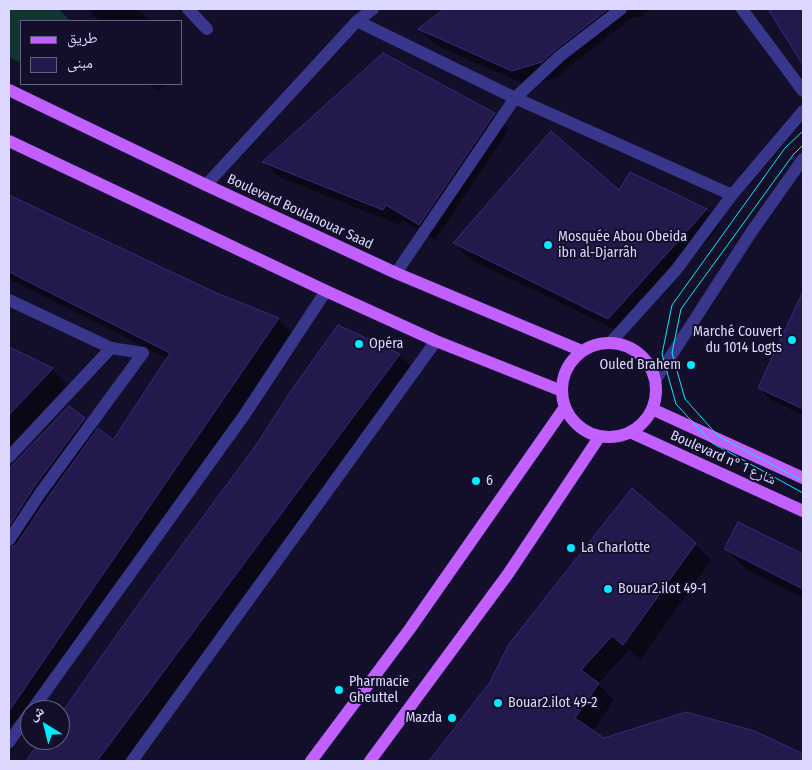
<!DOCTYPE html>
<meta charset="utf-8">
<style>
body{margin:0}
#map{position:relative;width:812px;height:770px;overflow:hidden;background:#130f2a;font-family:"Fira Sans Condensed","Noto Naskh Arabic",sans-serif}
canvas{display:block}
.frame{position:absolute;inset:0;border:10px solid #dcd8ff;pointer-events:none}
.legend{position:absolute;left:20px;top:20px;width:162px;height:65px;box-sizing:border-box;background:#130f2a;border:1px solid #635f7f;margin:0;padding:6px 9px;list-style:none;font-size:15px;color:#dcd8ff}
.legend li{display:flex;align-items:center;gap:10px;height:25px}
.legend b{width:25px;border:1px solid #635f7f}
.north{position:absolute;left:20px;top:700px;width:50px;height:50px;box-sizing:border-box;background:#130f2a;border:1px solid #635f7f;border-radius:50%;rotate:324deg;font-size:14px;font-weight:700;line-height:20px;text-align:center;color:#dcd8ff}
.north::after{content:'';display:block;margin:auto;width:18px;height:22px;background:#04eaff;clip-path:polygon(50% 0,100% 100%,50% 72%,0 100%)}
</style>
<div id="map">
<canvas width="812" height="770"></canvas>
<div class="frame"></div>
<ul class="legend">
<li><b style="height:6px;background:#c15fff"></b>طريق</li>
<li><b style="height:14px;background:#23194c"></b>مبنى</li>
</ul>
<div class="north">ش</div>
</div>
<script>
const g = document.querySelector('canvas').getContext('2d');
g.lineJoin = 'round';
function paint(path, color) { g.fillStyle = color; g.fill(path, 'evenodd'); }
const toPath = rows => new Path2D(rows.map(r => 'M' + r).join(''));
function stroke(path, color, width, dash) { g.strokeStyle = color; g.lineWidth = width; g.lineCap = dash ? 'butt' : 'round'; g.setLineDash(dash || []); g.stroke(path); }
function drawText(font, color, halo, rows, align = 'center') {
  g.font = font + ' "Fira Sans Condensed","Noto Naskh Arabic",sans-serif'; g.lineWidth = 4; g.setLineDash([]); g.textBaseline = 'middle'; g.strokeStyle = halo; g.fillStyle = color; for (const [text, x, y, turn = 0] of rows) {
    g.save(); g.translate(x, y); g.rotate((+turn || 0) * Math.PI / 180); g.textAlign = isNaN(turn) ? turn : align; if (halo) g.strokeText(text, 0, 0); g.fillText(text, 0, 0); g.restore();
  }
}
paint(toPath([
 [9,9,59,9,70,21,21,21,21,63,9,57]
]), '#113533');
paint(toPath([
 [88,9,129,9,131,10,137,9,150,21,100,21],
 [446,9,650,9,640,17,632,18,571,65,558,77,529,86,435,45,420,29],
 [769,9,803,9,803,62],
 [150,84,166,84,158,92],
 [494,114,509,129,435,240,402,220,399,225,279,177,264,162],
 [9,196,211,292,278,319,293,335,9,749,9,470,69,408,97,432,113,441,168,359,9,279],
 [706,210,721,225,624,334,470,259,454,243],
 [803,294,803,415,771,400,759,388],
 [9,348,52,369,67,385,9,447],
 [399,355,415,370,124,761,27,761,43,740,60,740,60,717],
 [739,523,803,556,803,598,747,570,726,549],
 [695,544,711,560,640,660,629,650,598,684,614,700,592,732,604,740,755,732,803,755,803,761,430,761,491,682]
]), '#0007');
const building = toPath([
 [444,9,608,9,555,50,542,62,512,71,418,29,444,9],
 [768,9,803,9,803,65,768,9],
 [383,53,495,113,419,225,386,205,383,210,262,162,383,53],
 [551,131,619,190,630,172,707,209,608,319,453,243,551,131],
 [9,195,212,291,279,318,9,711,9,548,16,545,48,497,98,428,113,440,170,353,9,272,9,195],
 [803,291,803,409,758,388,803,291],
 [338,325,400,354,97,761,26,761,41,740,60,740,60,715,142,599,254,448,293,388,338,325],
 [9,347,53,368,9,415,9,347],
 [69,406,85,418,34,487,9,526,9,469,69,406],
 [632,488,696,543,623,645,612,636,581,670,599,683,575,718,604,738,686,712,755,731,803,754,803,761,429,761,490,682,509,644,632,488],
 [738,522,803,554,803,589,724,549,738,522]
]);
paint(building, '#23194c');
stroke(building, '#382a7a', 1);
stroke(toPath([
 [188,9,207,29],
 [742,9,803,91],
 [357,21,515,98,732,195],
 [206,185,357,21,373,9],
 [396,273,515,98,560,56,621,9],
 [9,300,111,348,143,353,41,492,9,540],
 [611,342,676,270,732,195,803,111],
 [656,379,752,231,803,159],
 [9,457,111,348],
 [32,710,245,414,326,291],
 [9,742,30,712],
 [132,761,436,341]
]), '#39378c', 12);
stroke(toPath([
 [9,90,206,185,396,273,582,351],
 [9,141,326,291,436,341,562,391],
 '562 390a47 47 0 1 1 94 0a47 47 0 1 1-94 0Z',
 [652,409,803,478],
 [630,432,803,511],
 [311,761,409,630,565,407],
 [370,761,508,574,600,436]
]), '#c15fff', 12);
stroke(toPath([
 [803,131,785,148,672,305,662,354,676,404,712,443,803,493],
 [803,145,793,155,681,309,672,353,685,399,718,436,803,481]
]), '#04eaff', 1);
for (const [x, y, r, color] of [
 [548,245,5,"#04eaff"],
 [792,340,5,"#04eaff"],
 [359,344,5,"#04eaff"],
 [691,365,5,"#04eaff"],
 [476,481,5,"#04eaff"],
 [571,548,5,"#04eaff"],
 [608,589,5,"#04eaff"],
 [339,690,5,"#04eaff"],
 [498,703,5,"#04eaff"],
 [452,718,5,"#04eaff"]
]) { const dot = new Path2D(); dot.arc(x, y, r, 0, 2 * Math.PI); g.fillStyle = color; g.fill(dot); stroke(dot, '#130f2a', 2); }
drawText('14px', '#dcd8ff', '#130f2a', [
 ["Boulevard Boulanouar Saad",300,212,25],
 ["Boulevard n° شارع 1",723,458,24]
]);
drawText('14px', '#dcd8ff', '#130f2a', [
 ["Mosquée Abou Obeida",558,237],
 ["ibn al-Djarrâh",558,253],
 ["Marché Couvert",782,332,"right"],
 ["du 1014 Logts",782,348,"right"],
 ["Opéra",369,344],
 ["Ouled Brahem",681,365,"right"],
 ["6",486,481],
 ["La Charlotte",581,548],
 ["Bouar2.ilot 49-1",618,589],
 ["Pharmacie",349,682],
 ["Gheuttel",349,698],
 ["Bouar2.ilot 49-2",508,703],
 ["Mazda",442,718,"right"]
], 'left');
</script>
